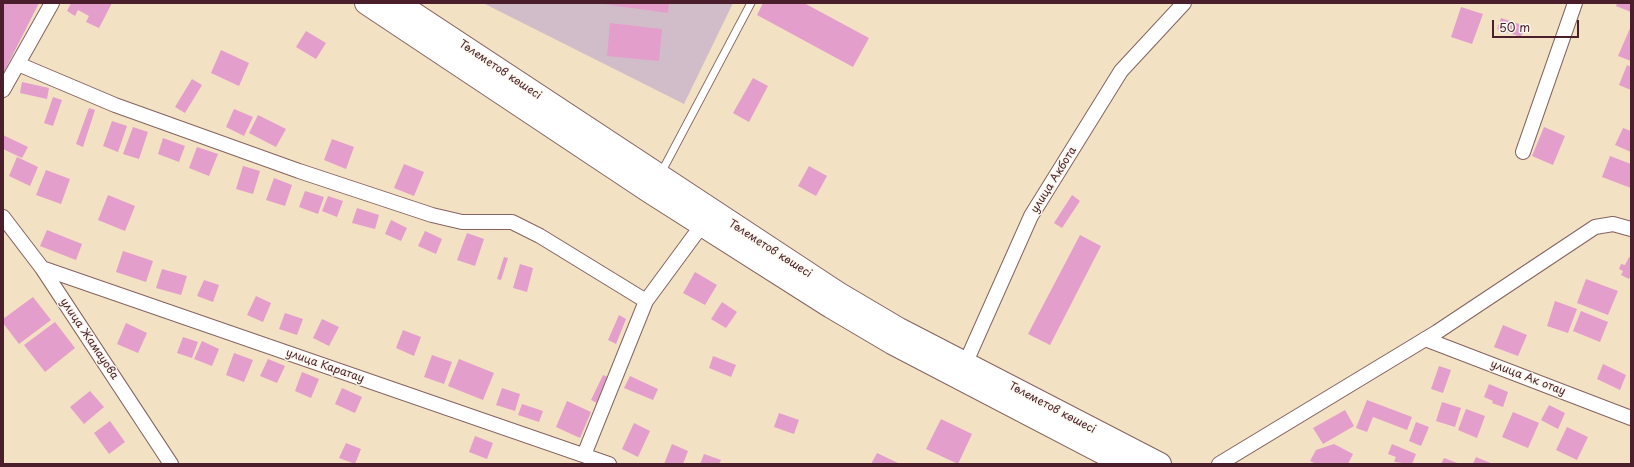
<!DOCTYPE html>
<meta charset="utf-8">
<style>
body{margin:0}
#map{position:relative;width:1634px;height:467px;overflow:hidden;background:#f2e1c3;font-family:"Playpen Sans",sans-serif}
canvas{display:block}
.frame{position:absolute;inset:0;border:4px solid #4a1f2b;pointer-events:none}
.scale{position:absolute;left:1492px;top:20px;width:87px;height:18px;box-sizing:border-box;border:2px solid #4a1f2b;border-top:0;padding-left:5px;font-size:12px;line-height:14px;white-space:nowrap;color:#4a1f2b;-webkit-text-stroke:3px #fbf7ec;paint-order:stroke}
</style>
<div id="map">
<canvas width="1634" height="467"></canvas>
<div class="frame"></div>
<div class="scale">50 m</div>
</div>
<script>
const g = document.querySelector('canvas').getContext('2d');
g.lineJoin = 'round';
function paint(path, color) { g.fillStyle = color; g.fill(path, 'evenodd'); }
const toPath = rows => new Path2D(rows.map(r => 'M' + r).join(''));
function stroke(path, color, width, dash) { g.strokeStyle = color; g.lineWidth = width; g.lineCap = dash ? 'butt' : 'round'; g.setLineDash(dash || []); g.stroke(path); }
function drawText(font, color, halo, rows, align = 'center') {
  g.font = font + ' "Playpen Sans",sans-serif'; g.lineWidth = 3; g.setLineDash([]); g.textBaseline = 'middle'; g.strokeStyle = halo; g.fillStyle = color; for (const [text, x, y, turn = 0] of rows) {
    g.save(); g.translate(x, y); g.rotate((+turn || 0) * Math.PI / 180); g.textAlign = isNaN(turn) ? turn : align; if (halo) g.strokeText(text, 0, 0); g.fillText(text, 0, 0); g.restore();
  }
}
paint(toPath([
 [483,3,733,3,684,104]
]), '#d1bdca');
paint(toPath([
 [3,3,39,3,3,74],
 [71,3,112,3,99,28,86,22,89,16,78,10,75,16,67,11],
 [596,3,669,3,668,13],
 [763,3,804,3,869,38,853,67,757,15],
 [1617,3,1631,3,1631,12,1616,6],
 [1461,7,1483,14,1472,44,1451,37],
 [1501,18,1525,26,1521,37,1497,29],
 [610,23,662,29,659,61,607,56],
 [1631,26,1631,61,1618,56],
 [306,31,326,43,316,59,296,47],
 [221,50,249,63,239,86,211,73],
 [1627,65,1631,67,1631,90,1619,85],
 [753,78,768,86,749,122,733,113],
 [192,79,202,85,185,113,175,107],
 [22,82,49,88,47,99,20,93],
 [53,97,62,100,53,126,44,123],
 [89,108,95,110,83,147,76,144],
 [234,109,253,117,244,136,226,127],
 [258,115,286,129,276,147,249,133],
 [112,121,127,126,118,152,103,146],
 [133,127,148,132,139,159,123,154],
 [1544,127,1565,136,1553,165,1532,156],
 [1623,128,1631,131,1631,152,1615,145],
 [3,135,28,147,22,158,3,149],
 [163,138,185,146,179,162,158,154],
 [332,139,354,147,346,169,324,160],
 [197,147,218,154,209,176,189,168],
 [1610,156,1631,164,1631,188,1602,177],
 [17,157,38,167,30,186,9,176],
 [404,164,424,172,414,196,394,188],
 [243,166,260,171,253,194,236,189],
 [809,166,827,176,816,196,798,186],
 [46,170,70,179,61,204,36,195],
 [274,178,292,185,285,206,266,200],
 [305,191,324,197,318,214,299,207],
 [108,195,135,206,125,231,98,220],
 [1072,195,1080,201,1062,228,1054,223],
 [328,196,343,201,337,217,322,211],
 [357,208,379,215,375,229,352,223],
 [391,220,407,228,401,241,385,234],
 [47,230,82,244,76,260,40,246],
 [425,231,442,239,436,254,418,246],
 [467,233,484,239,475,266,457,260],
 [1080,235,1101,246,1050,345,1028,334],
 [123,251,153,261,146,282,116,272],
 [504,257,508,258,501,280,497,279],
 [1629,257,1631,258,1631,275,1629,279,1621,275,1623,271,1619,269,1621,264,1625,265],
 [520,264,533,268,527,292,513,288],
 [162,269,187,276,181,295,156,288],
 [695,272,717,285,705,305,683,293],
 [1586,279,1618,291,1608,315,1577,303],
 [204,280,219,285,213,302,197,296],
 [256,296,271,303,263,322,247,315],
 [33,297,51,320,19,344,3,323,3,319],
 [1555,301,1577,309,1568,333,1547,326],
 [722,302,737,312,726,328,711,319],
 [1581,311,1608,322,1600,342,1573,331],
 [285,313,303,319,297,335,279,329],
 [619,315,626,319,616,344,608,340],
 [322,319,339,327,329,346,313,338],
 [55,322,75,348,45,372,24,345],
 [126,323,147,333,138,353,117,344],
 [1503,325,1527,335,1518,356,1494,347],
 [403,330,421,337,414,356,396,348],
 [183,337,198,342,192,358,177,353],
 [202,341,219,349,212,366,194,359],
 [234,353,253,360,244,382,226,375],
 [432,355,452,362,444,384,424,377],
 [713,356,736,365,731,377,709,368],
 [268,359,285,366,277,383,260,376],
 [459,359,494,373,483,400,448,386],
 [1603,364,1626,375,1620,390,1597,379],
 [1439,366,1451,370,1443,393,1431,389],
 [302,372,319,379,311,398,295,391],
 [603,375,611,378,599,404,591,400],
 [630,376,658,389,653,400,624,388],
 [1489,384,1508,392,1503,407,1492,403,1493,401,1484,397],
 [342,388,362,397,355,413,335,404],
 [502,388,520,394,515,411,496,405],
 [90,391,104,407,84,424,70,407],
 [1367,400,1412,417,1407,430,1373,417,1367,432,1356,428],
 [567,401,591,412,580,438,556,427],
 [1442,402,1461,408,1455,427,1436,421],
 [522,404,543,411,539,422,518,415],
 [1549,405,1565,413,1558,429,1541,420],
 [1466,409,1485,416,1477,438,1458,430],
 [1345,410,1354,426,1323,444,1313,428],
 [1513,412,1539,423,1528,448,1502,437],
 [779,413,799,420,794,434,774,427],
 [941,419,972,434,958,464,926,449],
 [110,421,125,442,109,454,94,433],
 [1416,422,1429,427,1421,446,1409,441],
 [634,423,650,431,638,457,622,449],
 [1567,427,1588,437,1577,460,1556,450],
 [475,436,493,443,487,459,469,452],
 [346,443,361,449,355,464,339,458],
 [672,444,688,451,683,464,664,464],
 [1334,444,1353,454,1348,464,1316,464,1310,461,1316,450],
 [1392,444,1416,454,1412,464,1394,462,1396,457,1388,454],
 [877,453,900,464,871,464],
 [704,454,721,460,719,464,700,464],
 [1476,457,1493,464,1473,464],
 [1444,458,1460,464,1441,464]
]), '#e49ecb');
const lane = toPath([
 [661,173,751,3]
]);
const street = toPath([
 [18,64,115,105,299,171,432,215,462,222,512,222,540,236,646,301],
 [3,90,52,3],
 [1523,152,1575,3],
 [3,217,42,268,171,464],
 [42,268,609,464],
 [1425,339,1631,418],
 [962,371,1031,216,1121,71,1184,3],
 [584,455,646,301,702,225],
 [1219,464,1437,332,1595,227,1613,224,1631,229]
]);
const primary = toPath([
 [366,3,650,192,831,307,892,343,1124,464],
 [398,3,838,293,899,329,1160,464]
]);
stroke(lane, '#856360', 9);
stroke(street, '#856360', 16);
stroke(primary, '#856360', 24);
stroke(lane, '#fff', 7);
stroke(street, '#fff', 14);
stroke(primary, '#fff', 22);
drawText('11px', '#4a1f2b', '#fbf7ec', [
 ["Төлеметов көшесі",500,70,34],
 ["улица Акбота",1054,180,-58],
 ["Төлеметов көшесі",770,249,33],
 ["улица Жамауова",89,339,56],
 ["улица Каратау",325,366,19],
 ["улица Ак отау",1528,378,21],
 ["Төлеметов көшесі",1052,408,28]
]);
</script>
